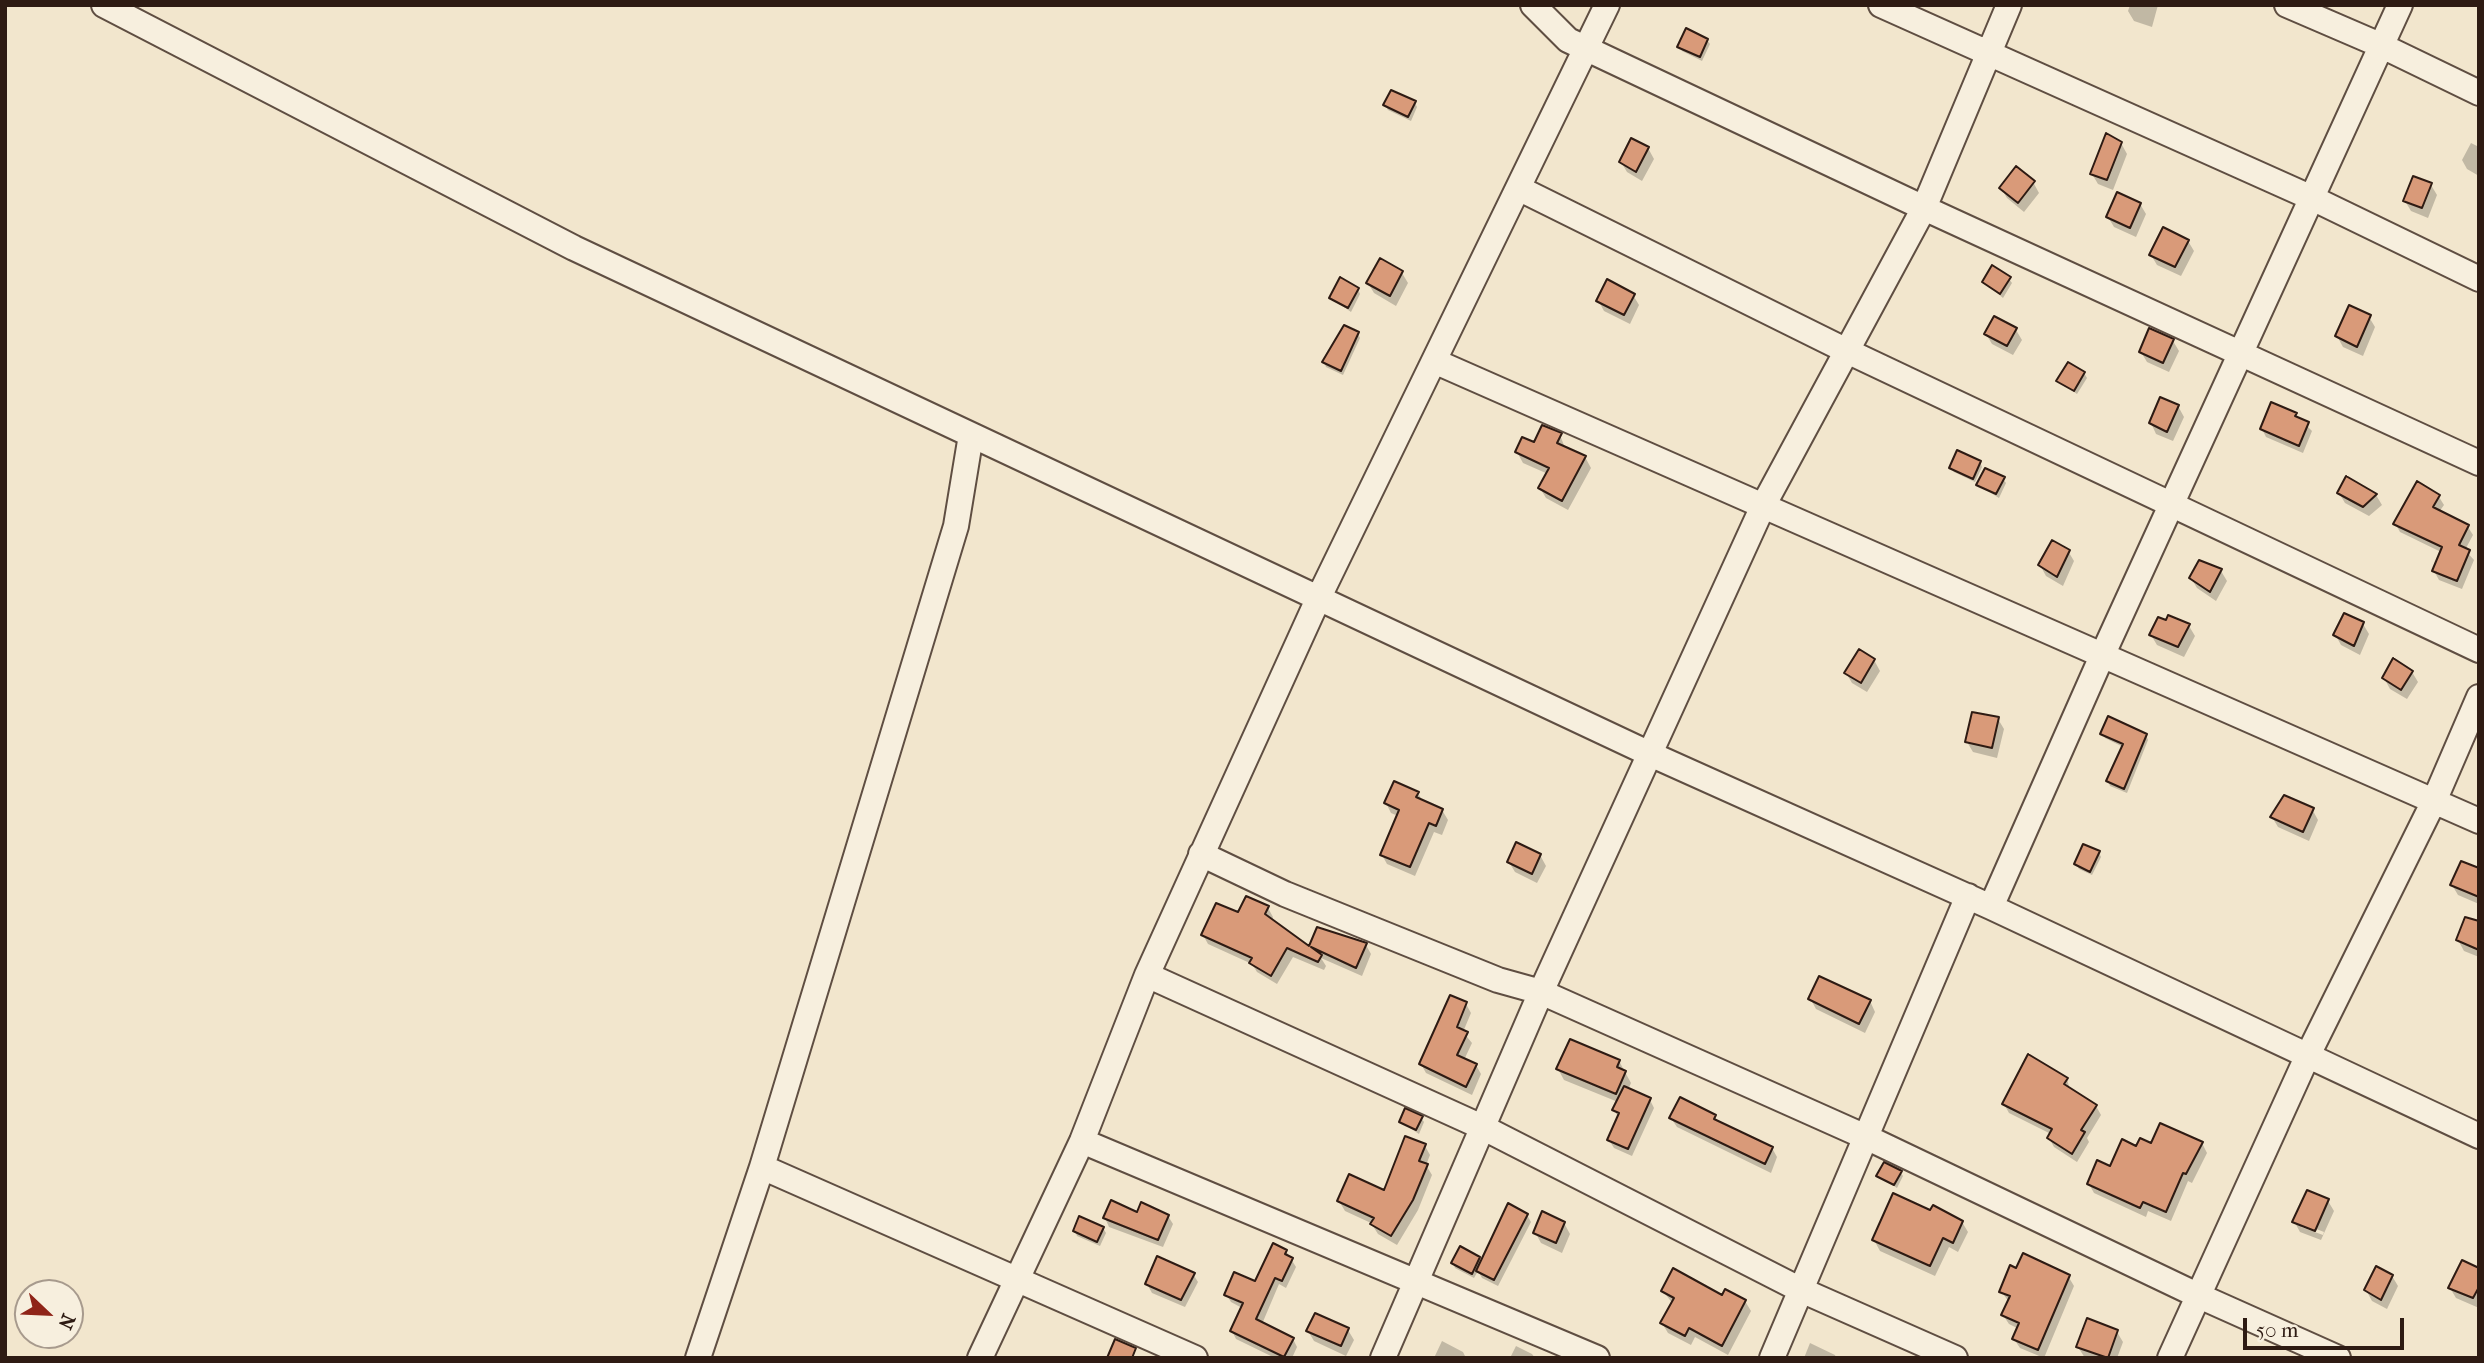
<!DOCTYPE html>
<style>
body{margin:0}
#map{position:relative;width:2484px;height:1363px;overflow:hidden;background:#f2e6cd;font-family:"IM FELL French Canon",serif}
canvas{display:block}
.frame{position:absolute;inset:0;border:7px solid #2e1b13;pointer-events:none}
.north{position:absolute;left:14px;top:1279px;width:70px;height:70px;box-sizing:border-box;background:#f7efde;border:2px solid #a79a8d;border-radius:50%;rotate:113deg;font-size:19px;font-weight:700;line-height:28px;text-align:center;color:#2e1b13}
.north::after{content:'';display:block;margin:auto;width:24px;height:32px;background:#8f2418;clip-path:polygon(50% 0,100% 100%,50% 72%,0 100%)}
.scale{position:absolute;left:2243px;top:1318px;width:161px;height:32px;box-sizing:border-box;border:4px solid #2e1b13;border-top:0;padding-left:9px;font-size:21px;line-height:24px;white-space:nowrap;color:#2e1b13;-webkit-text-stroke:5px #f7efde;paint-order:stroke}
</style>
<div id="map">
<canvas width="2484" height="1363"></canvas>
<div class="frame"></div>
<div class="north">N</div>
<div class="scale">50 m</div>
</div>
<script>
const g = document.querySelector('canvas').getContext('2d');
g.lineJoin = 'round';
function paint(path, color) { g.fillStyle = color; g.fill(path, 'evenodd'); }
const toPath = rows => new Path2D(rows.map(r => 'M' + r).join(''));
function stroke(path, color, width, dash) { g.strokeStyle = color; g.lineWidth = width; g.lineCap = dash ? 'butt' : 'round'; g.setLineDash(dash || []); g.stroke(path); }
paint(toPath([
 [2130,5,2158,5,2152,27,2134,21,2128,11],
 [1707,40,1710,44,1702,61,1682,51,1679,47],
 [1415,103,1417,107,1411,121,1388,110,1385,105],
 [2121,143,2127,154,2113,190,2098,184,2092,174],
 [2471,143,2479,147,2479,176,2467,169,2462,160],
 [1648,148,1654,159,1642,181,1627,172,1621,162],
 [2033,182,2039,193,2024,212,2007,198,2001,188],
 [2431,185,2437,195,2428,218,2411,211,2405,201],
 [2140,204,2146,214,2136,237,2114,227,2108,217],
 [2188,241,2194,251,2181,276,2157,265,2151,255],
 [1381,260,1402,273,1408,283,1396,306,1374,293,1368,283],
 [2009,279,2012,283,2003,298,1984,282],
 [1358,289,1360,294,1351,312,1331,298],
 [1633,295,1639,305,1630,324,1604,311,1598,300],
 [2369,317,2375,327,2363,356,2343,347,2337,336],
 [2016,330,2022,340,2013,355,1992,344,1986,334],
 [1358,334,1360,338,1343,375,1326,367,1324,362],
 [2173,341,2179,351,2169,372,2147,362,2141,352],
 [2084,373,2087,378,2077,394,2058,381],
 [2178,406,2184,417,2173,441,2156,434,2151,423],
 [2295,414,2312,431,2303,453,2266,437,2262,429],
 [1560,435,1565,448,1585,457,1591,468,1568,510,1546,498,1540,488,1548,474,1523,463,1517,452],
 [1980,462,1982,467,1975,482,1954,472,1951,468],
 [2003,479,2006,483,1999,498,1978,485],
 [2418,484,2439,497,2444,505,2439,512,2468,527,2473,535,2465,550,2474,560,2462,589,2439,580,2434,571,2441,552,2400,532,2395,523],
 [2339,493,2376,495,2382,505,2369,516,2345,503],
 [2068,551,2074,561,2063,586,2046,576,2040,565],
 [2200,562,2221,571,2227,581,2216,601,2197,588,2191,578],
 [2363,624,2369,634,2360,655,2341,645,2335,634],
 [2189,626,2195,636,2184,657,2157,645,2151,635],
 [1874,660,1880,671,1867,692,1852,683,1846,673],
 [2412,672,2418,682,2407,699,2390,689,2384,678],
 [1998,719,2004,729,1997,758,1973,752,1967,742],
 [2102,734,2146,735,2148,740,2127,793,2110,786,2108,781,2123,747,2105,738],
 [1418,793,1423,802,1442,810,1448,820,1442,835,1434,832,1415,876,1387,864,1382,855,1398,816,1391,813,1386,803],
 [2312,809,2318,820,2309,841,2278,827,2272,817],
 [2099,853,2101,857,2092,875,2079,869,2076,864],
 [1540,855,1546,866,1537,883,1515,872,1509,862],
 [2479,870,2479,904,2458,895,2452,885],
 [1268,908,1273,917,1272,921,1310,949,1318,929,1366,945,1371,954,1362,976,1321,958,1326,966,1324,970,1293,957,1277,984,1257,972,1252,964,1208,944,1203,935,1239,915],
 [2479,923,2479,957,2464,951,2458,940],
 [1810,998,1870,1001,1875,1012,1865,1033,1816,1009],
 [1466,1004,1471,1013,1463,1032,1472,1043,1464,1060,1476,1065,1481,1074,1472,1095,1426,1073,1421,1064],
 [1619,1061,1631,1083,1628,1090,1650,1100,1654,1108,1632,1156,1614,1148,1609,1140,1619,1118,1614,1110,1618,1102,1564,1080,1558,1069],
 [2067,1079,2070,1090,2096,1106,2101,1115,2087,1138,2089,1142,2077,1162,2054,1147,2049,1138,2051,1134,2009,1113,2004,1104],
 [1714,1116,1719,1124,1772,1148,1777,1157,1771,1173,1677,1127,1671,1118],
 [1421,1118,1424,1122,1419,1134,1401,1122],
 [2202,1143,2207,1153,2192,1183,2188,1181,2171,1221,2148,1211,2146,1217,2094,1193,2089,1184,2137,1148],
 [1425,1146,1430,1155,1426,1165,1432,1175,1418,1210,1397,1245,1378,1234,1371,1223,1345,1211,1339,1201,1385,1192],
 [1900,1172,1903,1176,1897,1188,1878,1176],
 [2328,1201,2334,1211,2321,1240,2300,1232,2294,1221],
 [2301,1223,2324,1232,2323,1235,2301,1227],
 [1931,1213,1962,1222,1968,1232,1958,1252,1949,1247,1935,1276,1880,1251,1874,1240],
 [1138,1214,1168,1216,1173,1224,1163,1247,1109,1227,1105,1218],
 [1527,1215,1531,1222,1498,1286,1482,1278,1478,1271,1474,1278,1455,1268,1453,1263,1479,1258,1482,1263],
 [1564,1223,1570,1234,1562,1253,1541,1243,1535,1232],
 [1103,1228,1106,1233,1100,1246,1077,1236,1075,1231],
 [1286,1251,1296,1267,1286,1288,1279,1284,1262,1324,1293,1339,1297,1347,1292,1358,1275,1358,1236,1339,1232,1331,1242,1308,1231,1302,1226,1294,1256,1283],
 [2479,1270,2479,1308,2456,1298,2450,1288],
 [1193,1274,1198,1282,1185,1307,1152,1293,1147,1284],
 [2068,1276,2074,1286,2044,1358,2020,1348,2014,1339,2019,1329,2009,1324,2003,1315,2009,1302,2001,1291],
 [2392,1276,2398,1286,2387,1309,2372,1301,2366,1290],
 [1663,1291,1745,1301,1751,1311,1728,1355,1695,1337,1691,1345,1668,1333,1662,1323,1673,1304],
 [1348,1330,1354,1340,1346,1356,1314,1341,1308,1331],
 [2117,1332,2123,1342,2117,1358,2085,1358,2078,1347],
 [1442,1341,1463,1352,1466,1358,1434,1358],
 [1810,1343,1835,1355,1836,1358,1804,1358],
 [1516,1346,1532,1354,1535,1358,1510,1358]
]), '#0003');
const building = toPath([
 [1686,28,1708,39,1700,57,1677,47,1686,28],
 [1391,90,1416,101,1408,117,1383,105,1391,90],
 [2106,133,2122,142,2107,180,2090,174,2106,133],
 [1631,138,1649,147,1636,172,1619,162,1631,138],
 [2016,166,2035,181,2018,203,1999,188,2016,166],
 [2413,176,2432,183,2422,208,2403,201,2413,176],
 [2117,192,2141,203,2130,228,2106,217,2117,192],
 [2163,227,2189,240,2175,267,2149,255,2163,227],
 [1380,258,1403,271,1390,296,1366,283,1380,258],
 [1992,265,2011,277,2000,294,1982,282,1992,265],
 [1340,277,1359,288,1348,308,1329,298,1340,277],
 [1607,279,1635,294,1624,315,1596,301,1607,279],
 [2349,305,2371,315,2357,347,2335,336,2349,305],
 [1994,316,2017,328,2007,346,1984,334,1994,316],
 [1344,325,1359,332,1341,371,1322,362,1344,325],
 [2149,328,2174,339,2163,363,2139,352,2149,328],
 [2068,362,2085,372,2074,391,2056,381,2068,362],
 [2160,397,2179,405,2167,432,2149,423,2160,397],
 [2271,402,2297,413,2295,416,2309,422,2299,446,2260,429,2271,402],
 [1542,425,1562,433,1557,443,1586,456,1562,501,1538,488,1549,468,1515,452,1522,437,1534,442,1542,425],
 [1957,450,1981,461,1973,479,1949,468,1957,450],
 [1985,468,2005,477,1996,494,1976,485,1985,468],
 [2346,476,2377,494,2363,507,2337,493,2346,476],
 [2417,481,2440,495,2433,507,2469,525,2459,545,2470,550,2457,581,2432,571,2442,547,2393,524,2417,481],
 [2052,540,2070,550,2057,577,2038,565,2052,540],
 [2199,560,2222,569,2210,592,2189,578,2199,560],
 [2344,613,2364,622,2354,646,2333,635,2344,613],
 [2168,615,2190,624,2178,647,2149,635,2158,617,2166,620,2168,615],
 [1859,649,1875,659,1861,683,1844,673,1859,649],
 [2393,658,2413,671,2401,690,2382,678,2393,658],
 [1972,712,1999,717,1992,748,1965,742,1972,712],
 [2108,716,2147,734,2124,789,2106,781,2123,744,2100,734,2108,716],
 [1394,781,1419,792,1416,797,1443,809,1436,826,1429,823,1410,867,1380,855,1399,810,1384,803,1394,781],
 [2284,795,2314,808,2303,832,2270,817,2284,795],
 [1516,842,1541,854,1532,874,1507,862,1516,842],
 [2083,844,2100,851,2090,872,2074,864,2083,844],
 [2461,861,2479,868,2479,897,2450,885,2461,861],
 [1246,896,1269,906,1265,914,1309,946,1317,927,1367,943,1356,968,1311,947,1322,955,1318,962,1287,948,1271,976,1249,963,1252,958,1201,935,1216,903,1238,912,1246,896],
 [2465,917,2479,921,2479,950,2456,940,2465,917],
 [1819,976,1871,1000,1859,1024,1808,999,1819,976],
 [1450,995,1467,1002,1457,1027,1468,1032,1457,1055,1477,1064,1466,1087,1419,1064,1450,995],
 [1570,1039,1620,1060,1617,1067,1626,1071,1616,1094,1556,1069,1570,1039],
 [2028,1054,2068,1078,2064,1084,2097,1105,2081,1130,2085,1132,2072,1154,2047,1138,2052,1129,2002,1104,2028,1054],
 [1624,1086,1651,1098,1628,1149,1607,1140,1619,1113,1612,1110,1624,1086],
 [1680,1097,1716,1115,1714,1119,1773,1147,1765,1164,1669,1118,1680,1097],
 [1405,1108,1423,1116,1416,1130,1399,1122,1405,1108],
 [2160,1123,2203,1142,2186,1174,2183,1173,2166,1212,2143,1202,2140,1208,2087,1184,2097,1160,2110,1166,2122,1139,2136,1146,2140,1138,2151,1143,2160,1123],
 [1405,1136,1426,1144,1419,1161,1428,1164,1413,1200,1391,1236,1370,1224,1374,1218,1337,1201,1349,1174,1384,1190,1405,1136],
 [1884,1162,1902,1171,1894,1185,1876,1176,1884,1162],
 [2307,1190,2329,1199,2315,1231,2292,1222,2307,1190],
 [1893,1193,1930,1210,1933,1205,1963,1221,1953,1243,1943,1238,1930,1266,1872,1240,1893,1193],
 [1111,1200,1137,1212,1141,1202,1169,1215,1158,1240,1103,1218,1111,1200],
 [1508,1203,1528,1214,1494,1280,1476,1271,1508,1203],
 [1542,1211,1565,1222,1556,1243,1533,1233,1542,1211],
 [1079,1216,1104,1227,1097,1242,1073,1231,1079,1216],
 [1273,1243,1287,1250,1285,1254,1293,1258,1282,1281,1275,1278,1256,1319,1294,1338,1284,1357,1230,1331,1243,1303,1224,1295,1234,1272,1255,1281,1273,1243],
 [1460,1246,1480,1257,1472,1274,1451,1263,1460,1246],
 [2023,1253,2070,1275,2038,1350,2012,1339,2019,1323,2001,1315,2010,1296,1999,1292,2010,1265,2016,1268,2023,1253],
 [1157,1256,1195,1273,1181,1300,1145,1284,1157,1256],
 [2462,1260,2479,1268,2479,1287,2473,1298,2448,1288,2462,1260],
 [2376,1266,2393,1275,2381,1300,2364,1290,2376,1266],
 [1673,1268,1722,1295,1725,1289,1746,1300,1722,1346,1689,1328,1685,1336,1660,1323,1674,1298,1661,1291,1673,1268],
 [1315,1313,1349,1328,1341,1346,1306,1331,1315,1313],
 [2087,1318,2118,1330,2108,1358,2076,1347,2087,1318],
 [1115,1339,1136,1348,1132,1358,1107,1358,1115,1339]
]);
paint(building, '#d99a79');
stroke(building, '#2e1b13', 2);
const minor = toPath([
 [104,5,574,248,1650,754,1991,907,2479,1136],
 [1533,5,1568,40,1924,208,2479,463],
 [1881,5,2312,198,2479,279],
 [2287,5,2380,45,2479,93],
 [1518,188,1847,351,2479,650],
 [1434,361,2479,821],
 [971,435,956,526,762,1167,1195,1358],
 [1201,854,1285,894,1498,980,1541,992,1868,1138,2197,1295,2338,1358],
 [1991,907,2102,656,2400,5],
 [1147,975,1482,1127,1801,1290,1955,1358],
 [1082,1141,1597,1358],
 [698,1358,762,1167],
 [980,1358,1082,1141,1147,975,1319,597,1607,5],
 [1383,1358,1541,992,1763,506,1924,208,2009,5],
 [1772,1358,1968,896],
 [2170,1358,2307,1057,2435,799,2479,697]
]);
stroke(minor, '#5f4e42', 28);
stroke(minor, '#f7efde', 24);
</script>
